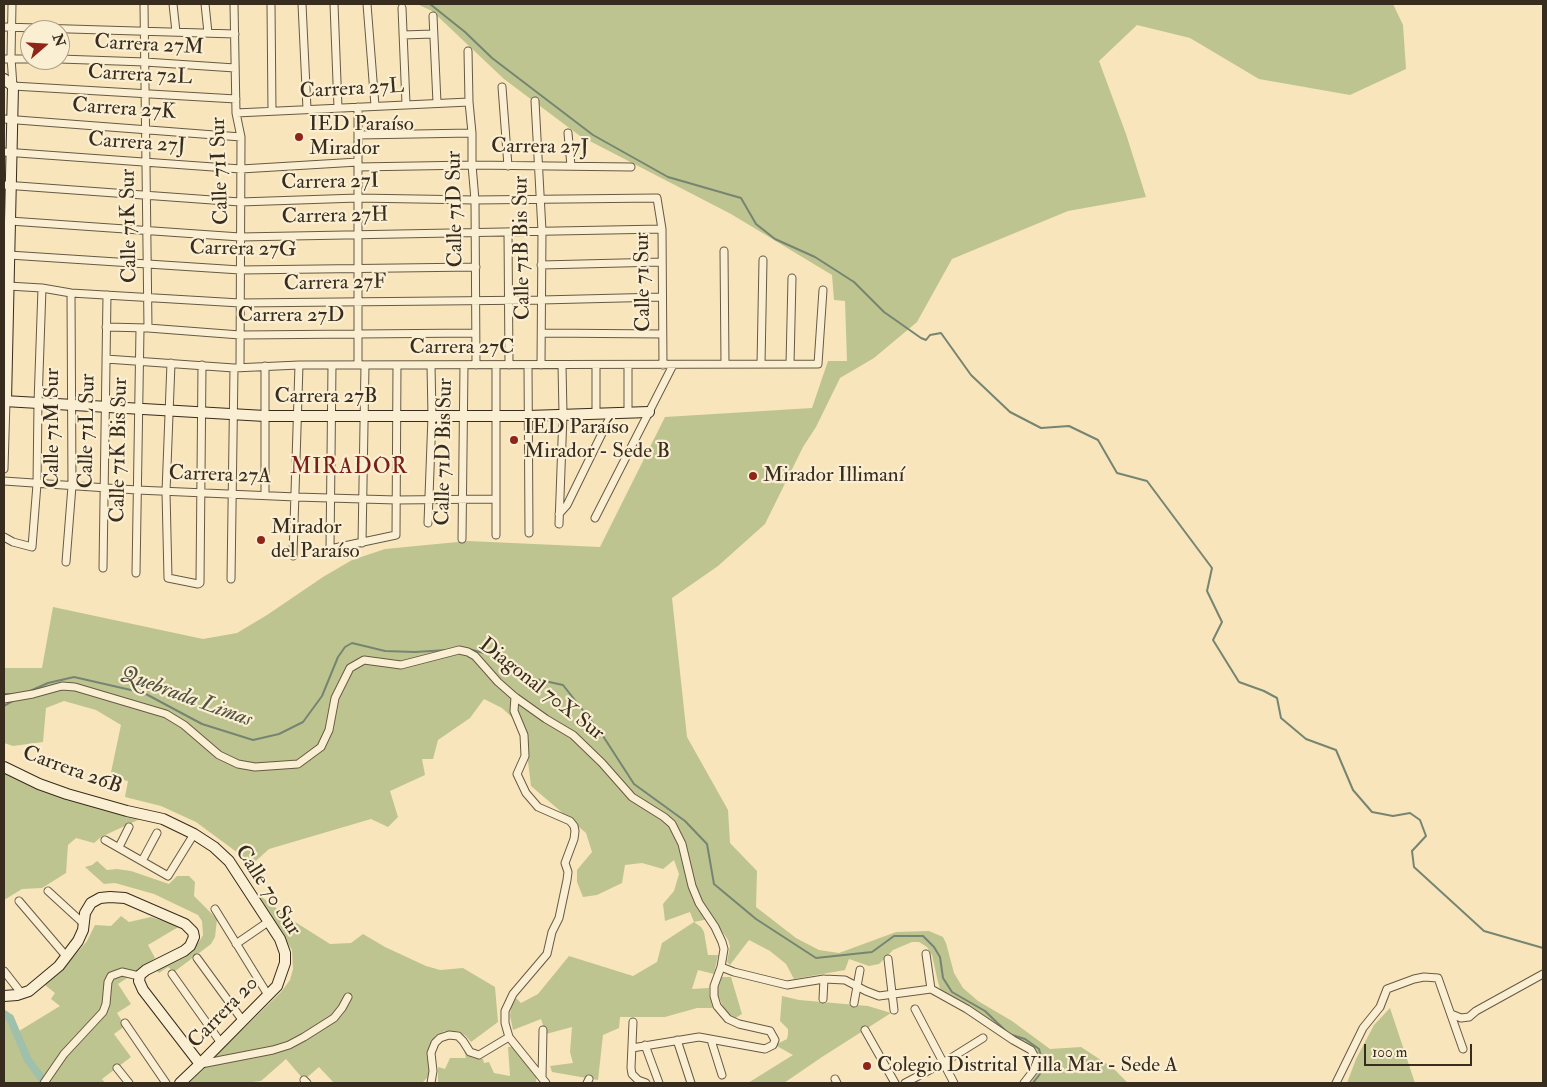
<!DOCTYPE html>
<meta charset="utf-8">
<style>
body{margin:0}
#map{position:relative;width:1547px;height:1087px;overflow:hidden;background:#f8e5bb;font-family:"IM FELL Double Pica",serif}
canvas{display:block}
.frame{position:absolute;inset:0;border:5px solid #372c1d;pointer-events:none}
.north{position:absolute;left:20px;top:20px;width:50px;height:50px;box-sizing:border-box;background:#faeed3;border:1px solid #aca08a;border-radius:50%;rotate:71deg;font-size:14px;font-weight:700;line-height:20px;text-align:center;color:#372c1d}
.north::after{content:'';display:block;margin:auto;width:18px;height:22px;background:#8f2418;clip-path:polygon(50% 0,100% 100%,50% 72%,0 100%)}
.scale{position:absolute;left:1364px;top:1044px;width:108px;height:22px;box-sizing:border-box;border:2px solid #372c1d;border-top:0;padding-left:6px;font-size:15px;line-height:18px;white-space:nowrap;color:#372c1d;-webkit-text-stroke:4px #faeed3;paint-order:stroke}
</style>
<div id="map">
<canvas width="1547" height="1087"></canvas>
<div class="frame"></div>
<div class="north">N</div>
<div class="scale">100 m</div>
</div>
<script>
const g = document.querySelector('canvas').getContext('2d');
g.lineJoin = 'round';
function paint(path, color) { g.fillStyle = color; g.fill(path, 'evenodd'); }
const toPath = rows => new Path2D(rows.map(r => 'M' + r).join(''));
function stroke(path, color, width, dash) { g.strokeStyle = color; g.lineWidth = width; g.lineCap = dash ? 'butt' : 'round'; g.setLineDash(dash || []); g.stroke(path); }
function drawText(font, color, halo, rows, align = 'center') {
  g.font = font + ' "IM FELL Double Pica",serif'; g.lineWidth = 4.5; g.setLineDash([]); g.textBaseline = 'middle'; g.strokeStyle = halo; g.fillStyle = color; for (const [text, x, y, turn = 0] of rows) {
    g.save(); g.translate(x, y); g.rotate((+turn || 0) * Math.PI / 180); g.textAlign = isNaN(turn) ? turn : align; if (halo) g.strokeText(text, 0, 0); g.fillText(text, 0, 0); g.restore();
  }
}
paint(toPath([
 [417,4,1393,4,1403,25,1406,69,1350,95,1259,79,1190,38,1137,25,1099,61,1126,134,1146,197,1068,211,952,259,917,322,874,358,840,378,816,427,803,447,765,524,718,566,672,598,687,737,728,810,730,843,757,871,756,907,796,938,819,950,839,953,896,932,929,931,943,937,946,943,954,973,963,988,978,1001,1012,1021,1050,1049,1081,1047,1113,1068,1128,1083,1030,1083,1037,1073,1040,1066,1039,1060,1035,1050,945,993,940,989,938,982,932,955,927,947,919,942,912,942,893,950,879,964,869,966,849,959,845,970,794,979,786,964,770,951,749,940,730,965,727,962,730,946,728,940,713,918,694,922,701,927,704,932,708,955,718,955,714,974,698,970,692,989,709,988,709,994,713,1008,697,1008,665,1017,620,1017,619,1028,603,1035,598,1080,552,1072,550,1066,573,1063,570,1052,572,1027,546,1034,541,1019,513,1030,510,1016,511,1007,516,998,521,1003,538,994,569,956,633,976,657,962,662,943,694,922,690,912,665,921,663,904,674,891,679,874,674,860,663,869,642,863,625,865,622,883,597,895,583,897,577,882,577,870,592,852,586,833,531,786,525,737,517,722,502,708,484,699,470,718,438,740,433,759,422,759,425,775,390,791,398,817,388,827,371,819,269,849,248,868,238,853,196,822,161,806,125,797,128,781,110,777,121,725,96,710,64,701,46,708,43,742,13,746,4,743,4,668,42,668,53,607,203,639,237,633,267,615,323,577,352,560,385,549,468,541,600,547,665,417,812,408,828,361,847,361,845,301,834,300,832,275,731,214,580,136,504,79,432,11],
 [4,772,140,819,101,837,94,843,76,838,68,845,66,873,42,888,22,889,4,900],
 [97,861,107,870,117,869,131,871,169,884,177,876,189,876,195,882,194,896,217,919,215,937,211,944,174,972,168,967,159,973,155,969,194,946,199,942,203,935,202,921,198,915,154,894,115,883,104,884,85,867,92,865],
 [255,892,292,920,330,944,351,943,363,934,385,947,426,966,440,970,463,968,495,987,498,1022,471,1042,466,1036,457,1031,445,1031,436,1035,431,1043,431,1074,422,1083,334,1083,319,1067,304,1080,286,1059,261,1081,243,1083,188,1083,281,992,290,980,293,969,292,950],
 [121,916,129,922,151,917,180,926,148,945,155,958,132,977,130,976,118,984,131,1004,117,1013,125,1026,114,1034,131,1057,102,1079,105,1083,4,1083,4,1012,13,1015,19,1031,60,1006,51,999,55,993,45,985,75,955,87,941,95,925,111,926],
 [721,977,731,977,742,1014,734,1019,726,1013,717,993],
 [782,996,799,1000,868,1006,891,1013,822,1057,784,1083,748,1083,793,1055,775,1045,787,1039,788,1034,788,1029,780,1021],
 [1390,1008,1415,1083,1347,1083,1356,1059,1374,1025],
 [508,1047,512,1047,516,1050,537,1073,536,1083,438,1083,438,1067,445,1069,450,1058,466,1058,464,1050,473,1058,483,1059,484,1063,489,1062,494,1073,510,1076]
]), '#bec490');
stroke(toPath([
 [430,4,465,32,492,58,593,135,668,177,741,198,756,224,775,239,815,257,854,282,884,312,921,338,926,340,930,335,941,333,971,375,1010,412,1041,428,1069,426,1098,440,1117,473,1147,481,1212,568,1207,591,1222,622,1213,640,1239,682,1264,691,1277,698,1281,718,1306,739,1336,750,1353,790,1372,812,1393,816,1410,813,1420,820,1426,836,1412,851,1414,867,1484,931,1543,948],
 [472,650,492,655,517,675,563,685,603,736,634,784,685,821,707,844,714,884,756,919,816,958,872,952,894,936,923,936,934,947,940,957,943,978,952,992,985,1011,1009,1034,1025,1039,1039,1049,1043,1064,1040,1074,1033,1083],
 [30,691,48,683,74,677,144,693,202,724,253,740,279,734,303,722,322,696,338,657,345,647,352,643,385,651,415,652,447,650],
 [4,694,16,694],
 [4,706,13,701]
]), '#758572', 2);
stroke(toPath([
 [4,1014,10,1018,28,1060,42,1079]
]), '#9fc0aa', 8);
const street = toPath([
 [12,4,11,58,13,86,236,99],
 [144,4,148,328],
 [173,4,176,32],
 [205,4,208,33],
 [234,4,236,113,241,137,240,367],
 [271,4,272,111],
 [302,4,307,109],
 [334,4,338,108],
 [367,4,375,106],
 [402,8,406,104],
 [433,16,437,103],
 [4,27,235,34],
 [403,35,433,34],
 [468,51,469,102,472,133,472,165,475,200,476,365],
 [4,59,30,59],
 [60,59,145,62,235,68],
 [502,87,508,166],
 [535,101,542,231,541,365],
 [358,107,358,365],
 [236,113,469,102],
 [4,119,241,137],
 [568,133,571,166],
 [358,135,472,133],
 [4,152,241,169,358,162],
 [358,167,472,165,631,167],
 [4,185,240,202,358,198,475,200,657,198,662,229,663,365],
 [10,221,240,237,662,229],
 [508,232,509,365],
 [724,251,725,364],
 [9,255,240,270,476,267],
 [541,265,662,262],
 [8,286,42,288,71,293,240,303,541,300,662,297],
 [106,327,148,328,240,335,475,333],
 [542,333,662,334],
 [106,359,234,368,299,365,818,364,823,290],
 [171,363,166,492,168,578,198,584,200,583,202,365],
 [761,364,763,260],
 [790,364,792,278],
 [332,365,330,549,396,535,397,365],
 [528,365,529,533],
 [596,365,596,413],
 [628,365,628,412],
 [4,469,6,401],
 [4,481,137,490,296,497,396,500,496,499],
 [265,494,265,366],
 [559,514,567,505,612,413],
 [595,518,673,365],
 [428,523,432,416,431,365],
 [559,524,563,414,562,365],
 [496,535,496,365],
 [4,537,13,542,32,547,37,484,38,403,42,288],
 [462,539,464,365],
 [362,543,365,365],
 [293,556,299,365],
 [66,562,72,486,71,293],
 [103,568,107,295],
 [136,573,140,329],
 [231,579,234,368],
 [515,697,514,711,524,735,525,756,517,774,526,793,538,807,570,821,574,826,575,831,574,839,565,863,568,872,567,880,559,918,552,932,547,954,513,994,505,1011,505,1023,509,1037,546,1083],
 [4,699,33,694,62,686,75,687,166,714,184,725,219,755,238,764,255,767,298,764,321,747,329,730,335,698,350,668,364,660,401,665,459,650,468,652,475,656,498,682,515,697,546,719,573,735,602,763,632,797,664,817,672,824,682,844,692,886,699,903,715,927,722,942,724,949,721,967,714,986,714,996,717,1006,728,1019,739,1024,770,1031,775,1040,773,1045,765,1049,699,1037,632,1048],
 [105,840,168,876,194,834],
 [119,847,129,827],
 [142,861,157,833],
 [48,891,84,924],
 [19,901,66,956],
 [215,909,268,995],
 [236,944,268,922],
 [926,954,931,989],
 [197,958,243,1021],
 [888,959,894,1010],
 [721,967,734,972,787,985,824,979,845,980,866,991,879,996,931,989],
 [4,971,22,994],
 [172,974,221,1043],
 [931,989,967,1009,1013,1040,1031,1050,1036,1059,1035,1069,1024,1083],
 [823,999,824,979],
 [854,1003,860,970],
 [915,1009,954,1083],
 [1451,1014,1461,1018,1469,1017,1476,1011,1543,974],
 [633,1022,631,1068,632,1074,638,1080,646,1083],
 [125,1023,166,1083],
 [865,1030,895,1083],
 [677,1040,691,1083],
 [711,1040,722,1075],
 [645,1045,659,1083],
 [201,1064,273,1050,289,1045,304,1037,334,1018,342,1008,348,997],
 [117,1068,129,1083],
 [542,1078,543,1030],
 [835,1079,837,1083],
 [304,1080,307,1083],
 [44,1083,64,1054,103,1012,106,1004,108,982,111,976,122,972,139,976],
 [431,1083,433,1071,431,1053,435,1043,440,1038,449,1035,458,1036,463,1041,470,1052,479,1055,509,1037],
 [587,1083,589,1079],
 [905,1083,943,1063,983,1038],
 [1336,1083,1363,1028,1380,1007,1387,989,1414,979,1424,977,1438,978,1463,1049]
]);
const secondary = toPath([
 [4,79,13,86,6,401],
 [4,401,265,416,528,416,649,412],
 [4,767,39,784,67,794,127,811,163,819,194,834,214,847,229,861,280,939,285,953,285,963,277,986,200,1064,180,1083],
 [4,996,17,995,29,991,59,966,78,941,83,930,85,913,91,903,100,898,110,897,125,898,185,924,193,932,194,937,190,946,184,951,146,970,140,975,139,981,143,990,200,1064]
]);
stroke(street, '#675a44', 9);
stroke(secondary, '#372c1d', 12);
stroke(street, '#faeed3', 7);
stroke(secondary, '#faeed3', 10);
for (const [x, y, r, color] of [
 [299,137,5,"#8f2418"],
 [514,440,5,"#8f2418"],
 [753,476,5,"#8f2418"],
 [261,540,5,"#8f2418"],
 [867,1066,5,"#8f2418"]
]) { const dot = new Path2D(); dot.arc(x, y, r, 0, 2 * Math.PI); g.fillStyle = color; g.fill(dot); stroke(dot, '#faeed3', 2); }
drawText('21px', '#372c1d', '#faeed3', [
 ["Carrera 27M",149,46,3],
 ["Carrera 72L",140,76,3],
 ["Carrera 27L",352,90,-3],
 ["Carrera 27K",124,110,4],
 ["Carrera 27J",137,144,4],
 ["Carrera 27J",540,148,1],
 ["Calle 71I Sur",221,171,-92],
 ["Carrera 27I",330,183,-1],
 ["Calle 71D Sur",456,209,-91],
 ["Carrera 27H",335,217,-1],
 ["Calle 71K Sur",130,226,-91],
 ["Calle 71B Bis Sur",523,248,-91],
 ["Carrera 27G",243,250,1],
 ["Calle 71 Sur",644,282,-91],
 ["Carrera 27F",335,284,-1],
 ["Carrera 27D",291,316],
 ["Carrera 27C",462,348],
 ["Carrera 27B",326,397],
 ["Calle 71M Sur",53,428,-90],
 ["Calle 71L Sur",88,431,-89],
 ["Calle 71K Bis Sur",120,450,-89],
 ["Calle 71D Bis Sur",445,452,-89],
 ["Carrera 27A",220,476,2],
 ["Diagonal 70X Sur",541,690,38],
 ["Carrera 26B",72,771,20],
 ["Calle 70 Sur",267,891,57],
 ["Carrera 20",224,1013,-46]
]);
drawText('21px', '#372c1d', '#faeed3', [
 ["IED Paraíso",309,125],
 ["Mirador",309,149],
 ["IED Paraíso",524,428],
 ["Mirador - Sede B",524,452],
 ["Mirador Illimaní",763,476],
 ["Mirador",271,528],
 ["del Paraíso",271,552],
 ["Colegio Distrital Villa Mar - Sede A",877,1066]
], 'left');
g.letterSpacing = '1px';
drawText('22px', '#7a1f14', '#faeed3', [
 ["MIRADOR",349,468]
]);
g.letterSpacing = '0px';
drawText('italic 22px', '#515140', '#faeed3', [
 ["Quebrada Limas",186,698,20]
]);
</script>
